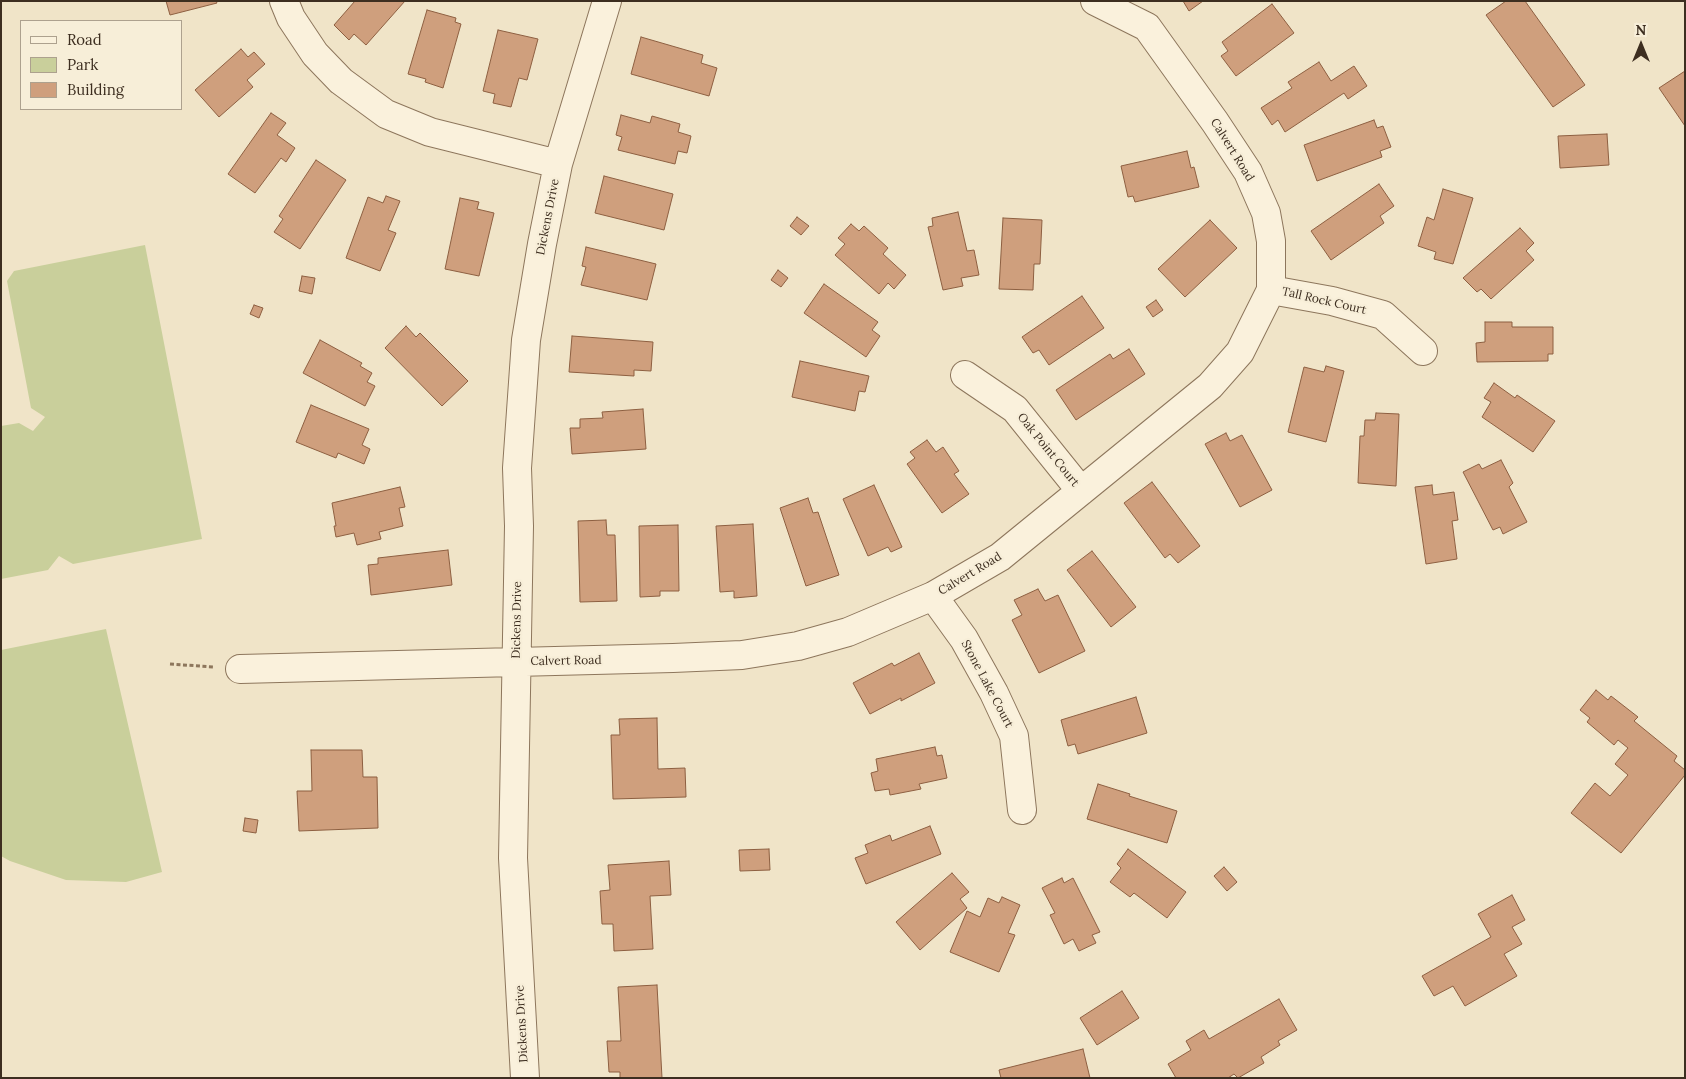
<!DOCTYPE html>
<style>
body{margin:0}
#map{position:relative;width:1686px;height:1079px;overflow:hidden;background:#f0e4c8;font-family:Lora,serif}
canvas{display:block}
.frame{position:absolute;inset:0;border:2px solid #3d2e20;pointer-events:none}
.legend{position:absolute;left:20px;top:20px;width:162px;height:90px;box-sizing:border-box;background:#f7eed8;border:1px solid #ada18e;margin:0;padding:6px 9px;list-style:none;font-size:15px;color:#3d2e20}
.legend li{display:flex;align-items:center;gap:10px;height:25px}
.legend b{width:25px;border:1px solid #ada18e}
.north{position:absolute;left:1616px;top:20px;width:50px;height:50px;-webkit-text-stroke:4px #f7eed8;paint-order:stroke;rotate:0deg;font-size:14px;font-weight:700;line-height:20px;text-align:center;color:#3d2e20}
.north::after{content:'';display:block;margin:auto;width:18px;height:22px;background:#3d2e20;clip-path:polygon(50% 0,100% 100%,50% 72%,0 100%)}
</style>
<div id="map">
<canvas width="1686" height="1079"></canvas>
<div class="frame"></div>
<ul class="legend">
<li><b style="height:6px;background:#faf1dc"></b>Road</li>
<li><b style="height:14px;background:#c9cf9b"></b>Park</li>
<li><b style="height:14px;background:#cf9f7d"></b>Building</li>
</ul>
<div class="north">N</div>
</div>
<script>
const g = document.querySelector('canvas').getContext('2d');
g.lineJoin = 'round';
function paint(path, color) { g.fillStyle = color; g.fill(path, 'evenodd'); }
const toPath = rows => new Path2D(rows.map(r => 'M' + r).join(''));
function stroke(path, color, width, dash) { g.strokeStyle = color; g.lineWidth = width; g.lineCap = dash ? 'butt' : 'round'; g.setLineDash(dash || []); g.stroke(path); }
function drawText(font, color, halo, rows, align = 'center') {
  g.font = font + ' Lora,serif'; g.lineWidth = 4.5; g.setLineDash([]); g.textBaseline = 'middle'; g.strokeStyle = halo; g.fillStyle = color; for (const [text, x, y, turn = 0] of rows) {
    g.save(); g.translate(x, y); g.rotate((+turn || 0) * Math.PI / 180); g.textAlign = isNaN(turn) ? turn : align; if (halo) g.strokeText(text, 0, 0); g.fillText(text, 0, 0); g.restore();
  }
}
paint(toPath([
 [145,245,202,539,73,564,59,556,48,570,1,579,1,426,19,423,33,431,45,417,31,408,7,281,14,271],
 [106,629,162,872,126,882,66,880,10,861,1,856,1,650]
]), '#c9cf9b');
const building = toPath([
 [166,1,216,1,217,3,170,15,166,1],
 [355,1,405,1,366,45,354,34,349,40,334,25,355,1],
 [1183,1,1203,1,1189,11,1183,1],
 [1506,1,1525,1,1585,85,1553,107,1486,15,1506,1],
 [1272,4,1294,33,1236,76,1221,56,1228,51,1222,42,1272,4],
 [427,10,456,18,455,22,461,24,443,88,425,82,426,79,408,74,427,10],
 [498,30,538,39,527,80,519,78,511,107,493,103,495,94,483,91,498,30],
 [641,37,703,55,701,63,717,68,709,96,631,74,641,37],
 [241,49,248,57,254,52,265,64,247,80,253,87,219,117,195,90,241,49],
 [1319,62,1331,81,1354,66,1367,86,1348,99,1344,93,1285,132,1278,120,1272,125,1261,108,1292,88,1288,82,1319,62],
 [1685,71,1685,126,1659,88,1685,71],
 [271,113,286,123,277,135,295,148,286,162,281,158,255,193,228,174,271,113],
 [621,115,650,123,652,116,680,124,678,132,691,136,687,153,678,151,675,164,618,150,622,137,616,135,621,115],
 [1374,120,1377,128,1383,126,1391,147,1380,151,1382,157,1317,181,1304,145,1374,120],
 [1607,134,1609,165,1560,168,1558,136,1607,134],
 [1187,151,1191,168,1194,167,1199,187,1135,202,1133,196,1128,197,1121,166,1187,151],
 [316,160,346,180,300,249,274,232,283,219,279,216,316,160],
 [604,176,673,194,664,230,595,213,604,176],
 [1379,184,1394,206,1380,216,1384,223,1331,260,1311,231,1379,184],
 [1443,189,1473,198,1453,264,1434,259,1436,252,1418,246,1427,217,1434,220,1443,189],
 [386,196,400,201,388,230,396,233,380,271,346,258,368,197,383,203,386,196],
 [460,198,479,202,477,209,494,213,479,276,445,269,460,198],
 [958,212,967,251,974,250,979,275,961,278,963,286,943,290,928,227,933,226,932,218,958,212],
 [797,217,809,226,801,235,790,226,797,217],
 [1003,218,1042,220,1040,264,1034,264,1033,290,999,289,1003,218],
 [1210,220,1237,248,1185,297,1158,269,1210,220],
 [851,224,859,231,864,226,888,248,883,254,906,275,894,289,888,283,879,294,835,255,845,244,838,238,851,224],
 [1520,228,1534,243,1526,251,1534,260,1491,299,1481,289,1477,292,1463,278,1520,228],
 [586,247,656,264,647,300,581,285,586,267,582,266,586,247],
 [778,270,788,278,781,287,771,280,778,270],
 [302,276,315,278,312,294,299,291,302,276],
 [824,284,878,322,872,330,880,336,866,357,804,313,824,284],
 [1082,296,1104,328,1049,365,1039,350,1033,353,1022,337,1082,296],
 [1156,300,1163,310,1153,317,1146,307,1156,300],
 [254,305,263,308,259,318,250,314,254,305],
 [1485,322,1512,322,1512,327,1553,327,1553,354,1548,354,1548,361,1477,362,1476,343,1485,342,1485,322],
 [406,326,416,337,420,333,468,381,442,406,385,348,406,326],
 [572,336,653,342,651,371,634,370,634,376,569,372,572,336],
 [320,340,362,363,360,366,372,373,367,382,375,386,365,406,303,373,320,340],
 [1129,349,1145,374,1076,420,1056,390,1110,354,1113,359,1129,349],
 [800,361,869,376,865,392,859,391,855,411,792,397,800,361],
 [1326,366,1344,371,1326,442,1288,432,1304,367,1324,372,1326,366],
 [1494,383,1515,398,1517,395,1555,421,1533,452,1482,417,1491,402,1484,398,1494,383],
 [311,405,369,429,362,445,370,449,364,464,338,453,336,458,296,442,311,405],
 [643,409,646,449,572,454,570,428,580,428,580,419,603,418,602,412,643,409],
 [1376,413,1399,414,1396,486,1358,483,1360,436,1364,436,1365,420,1375,420,1376,413],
 [1226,433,1230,441,1242,435,1272,490,1240,507,1205,444,1226,433],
 [927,440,936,452,943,447,959,471,954,474,969,494,942,513,907,464,915,458,910,452,927,440],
 [1501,460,1513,483,1509,487,1527,522,1503,534,1500,527,1493,530,1463,472,1479,464,1482,469,1501,460],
 [1152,482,1200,546,1178,563,1170,554,1165,558,1124,503,1152,482],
 [874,485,902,547,891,552,888,547,868,556,843,499,874,485],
 [1432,485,1433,495,1454,492,1458,520,1452,521,1457,559,1426,564,1415,487,1432,485],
 [400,487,405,507,399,508,403,526,379,532,381,539,357,545,354,533,336,537,334,526,336,526,332,503,400,487],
 [808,498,813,513,818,512,839,575,806,586,780,508,808,498],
 [606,520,607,535,615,535,617,601,580,602,578,521,606,520],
 [753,524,757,596,734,598,734,591,720,592,716,526,753,524],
 [678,525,679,591,660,591,660,596,640,597,639,526,678,525],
 [448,550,452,585,371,595,368,565,378,564,378,558,448,550],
 [1092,551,1136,607,1111,627,1067,570,1092,551],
 [1038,589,1045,601,1058,595,1085,651,1039,673,1012,620,1022,615,1014,600,1038,589],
 [919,653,935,683,901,701,901,698,870,714,853,683,892,663,894,666,919,653],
 [1596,690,1608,700,1611,696,1638,717,1634,721,1677,756,1674,761,1685,770,1685,775,1621,853,1571,813,1595,783,1610,796,1628,775,1615,764,1628,748,1618,740,1614,745,1587,722,1590,718,1580,710,1596,690],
 [1136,697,1147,733,1078,754,1075,744,1068,746,1061,720,1136,697],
 [657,718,658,769,685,768,686,797,613,799,611,735,620,735,619,719,657,718],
 [935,747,937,756,942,755,947,778,919,784,921,789,890,795,889,789,875,791,871,773,878,771,876,759,935,747],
 [311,750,362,750,363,777,377,777,378,828,299,831,297,791,312,791,311,750],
 [1098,784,1130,794,1129,796,1177,811,1167,843,1087,819,1098,784],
 [245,818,258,820,256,833,243,831,245,818],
 [930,826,941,854,866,884,855,858,868,853,865,845,890,835,892,841,930,826],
 [769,849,770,870,740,871,739,850,769,849],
 [1128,849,1186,892,1167,918,1134,893,1130,897,1110,882,1121,868,1117,864,1128,849],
 [669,861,671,895,650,896,653,949,614,951,613,924,602,924,600,891,610,890,608,865,669,861],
 [1224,867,1237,882,1227,891,1214,876,1224,867],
 [952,873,969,892,960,899,967,908,920,950,896,922,952,873],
 [1062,878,1064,883,1073,878,1100,932,1092,935,1096,943,1079,951,1073,939,1064,944,1050,915,1055,913,1042,888,1062,878],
 [1512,895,1525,920,1512,927,1522,944,1504,954,1517,976,1465,1006,1453,986,1434,996,1422,976,1491,937,1478,914,1512,895],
 [1002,897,1020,905,1008,933,1015,935,999,972,950,952,967,911,980,917,988,898,999,903,1002,897],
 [657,985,662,1078,620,1078,620,1072,609,1072,607,1041,621,1041,618,987,657,985],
 [1122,991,1139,1018,1097,1045,1080,1018,1122,991],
 [1279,999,1297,1030,1278,1041,1280,1045,1261,1057,1264,1063,1238,1078,1234,1074,1228,1078,1176,1078,1168,1064,1191,1050,1186,1041,1204,1030,1209,1039,1279,999],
 [1083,1049,1090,1078,1001,1078,999,1070,1083,1049]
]);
paint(building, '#cf9f7d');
stroke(building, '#8d5f41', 1);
const minor = toPath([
 [284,1,291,18,315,54,341,81,386,114,430,132,558,164],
 [1271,290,1332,301,1383,315,1423,351],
 [965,375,1015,409,1081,491],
 [933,596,964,639,994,693,1014,736,1022,810],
 [240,669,673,658,742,655,798,646,848,632,933,596,1000,557,1210,386,1240,352,1271,290,1271,241,1266,213,1248,172,1215,122,1147,27,1095,1],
 [525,1078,513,858,519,526,517,468,526,340,542,244,558,164,607,1]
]);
stroke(minor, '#8d765c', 30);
stroke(toPath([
 [170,664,214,667]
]), '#8d765c', 3, [4, 2.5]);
stroke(minor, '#faf1dc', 28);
drawText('12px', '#3d2e20', '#f7eed8', [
 ["Calvert Road",1232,150,58],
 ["Dickens Drive",548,217,-79],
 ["Tall Rock Court",1324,301,13],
 ["Oak Point Court",1048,450,51],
 ["Calvert Road",970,574,-31],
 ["Dickens Drive",517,620,-89],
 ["Calvert Road",566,661,-1],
 ["Stone Lake Court",987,684,62],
 ["Dickens Drive",522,1024,-93]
]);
</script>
